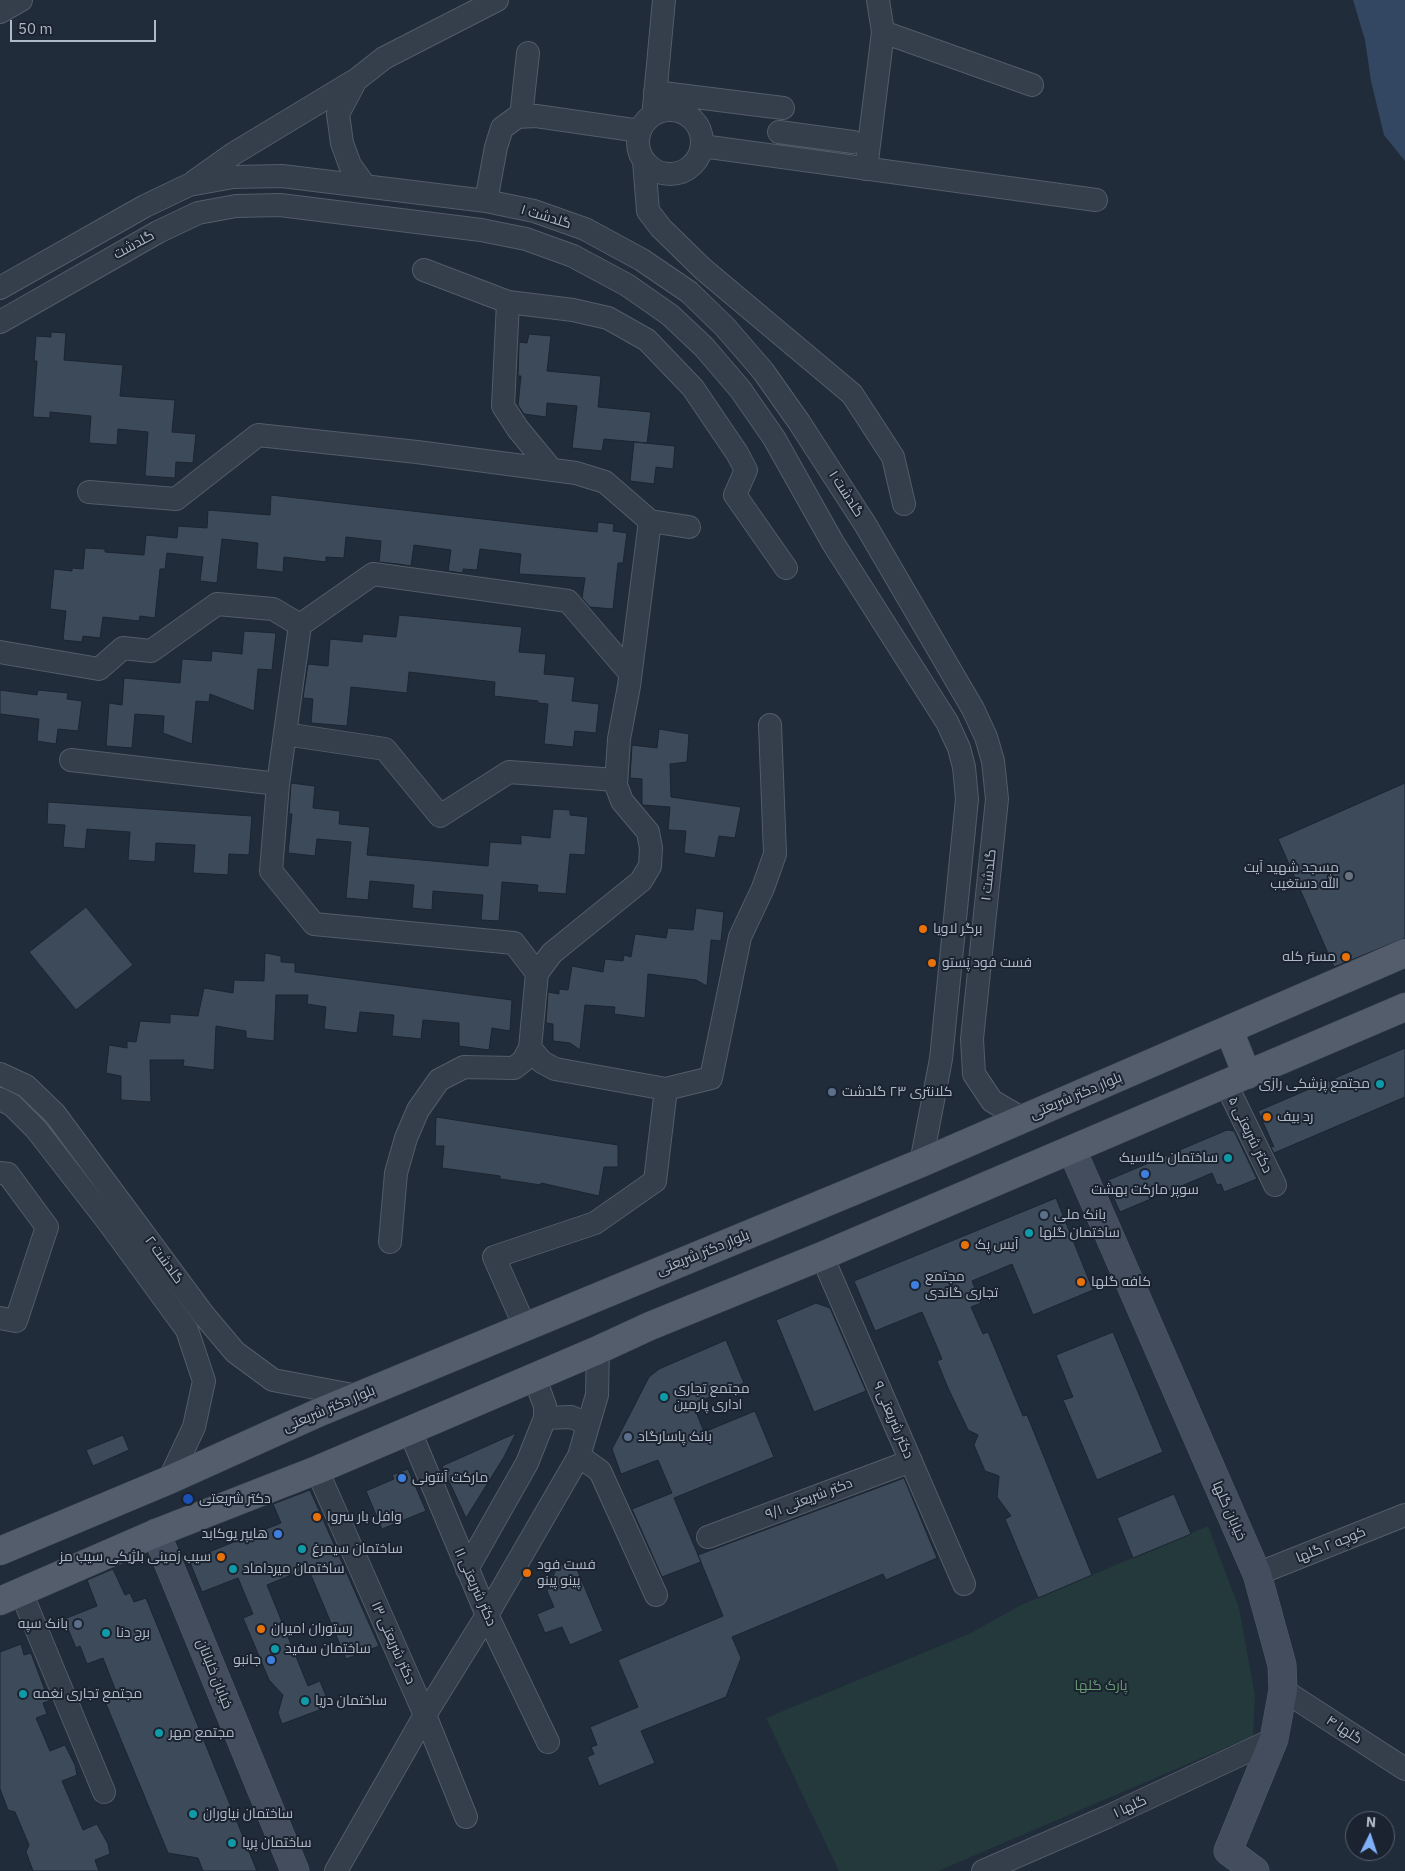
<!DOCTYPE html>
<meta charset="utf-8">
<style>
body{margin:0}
#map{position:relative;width:1405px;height:1871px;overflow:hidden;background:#212c3a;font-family:"IBM Plex Sans",sans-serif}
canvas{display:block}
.north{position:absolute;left:1345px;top:1811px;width:50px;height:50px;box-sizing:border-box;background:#1a232f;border:1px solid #565f6c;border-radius:50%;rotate:4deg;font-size:14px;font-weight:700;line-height:20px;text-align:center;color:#b0b9c7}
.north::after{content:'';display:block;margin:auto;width:18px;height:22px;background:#81b0fa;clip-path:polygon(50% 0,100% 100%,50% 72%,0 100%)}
.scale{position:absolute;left:10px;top:20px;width:146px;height:22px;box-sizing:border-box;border:2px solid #b0b9c7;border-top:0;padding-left:6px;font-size:15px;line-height:18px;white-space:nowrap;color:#b0b9c7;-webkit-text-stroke:4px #1a232f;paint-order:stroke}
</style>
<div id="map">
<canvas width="1405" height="1871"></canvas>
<div class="north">N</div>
<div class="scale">50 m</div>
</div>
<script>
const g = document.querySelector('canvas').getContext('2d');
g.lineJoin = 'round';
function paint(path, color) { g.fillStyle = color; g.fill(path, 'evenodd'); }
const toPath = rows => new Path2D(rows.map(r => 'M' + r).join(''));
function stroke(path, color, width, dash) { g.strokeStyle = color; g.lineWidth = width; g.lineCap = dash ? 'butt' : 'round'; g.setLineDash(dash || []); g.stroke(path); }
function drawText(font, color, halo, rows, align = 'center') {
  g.font = font + ' "IBM Plex Sans",Cairo,sans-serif'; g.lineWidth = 4; g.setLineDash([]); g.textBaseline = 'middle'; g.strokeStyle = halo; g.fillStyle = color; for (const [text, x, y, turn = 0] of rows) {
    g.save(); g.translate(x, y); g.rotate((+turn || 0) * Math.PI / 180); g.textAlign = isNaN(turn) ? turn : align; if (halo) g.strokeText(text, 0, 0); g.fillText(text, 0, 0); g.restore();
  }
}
paint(toPath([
 [1208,1526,1239,1608,1255,1695,1253,1736,938,1871,839,1871,766,1718,969,1634,1021,1605]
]), '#23393b');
paint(toPath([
 [1353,0,1405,0,1405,161,1384,135,1371,81,1365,40]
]), '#344762');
const building = toPath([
 [51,332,66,333,64,360,123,365,120,396,175,400,172,432,196,434,193,463,176,462,175,478,145,476,148,432,118,429,117,445,89,443,91,416,50,412,50,418,33,417,37,361,34,361,36,336,51,337,51,332],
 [529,334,551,336,547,371,601,376,598,407,651,412,647,443,604,439,602,451,572,448,577,406,547,403,546,417,524,414,518,405,521,376,518,376,519,342,527,343,529,334],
 [634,442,675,446,673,469,656,467,654,484,630,481,634,442],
 [271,495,597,532,598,522,614,524,613,531,627,533,623,563,618,563,613,609,590,607,582,598,585,578,519,574,521,554,480,549,477,570,463,569,463,573,448,571,451,550,414,545,411,566,398,564,379,562,381,541,346,537,344,558,326,557,326,562,284,557,283,572,256,569,258,543,222,539,217,583,200,581,203,557,167,553,165,569,160,569,155,618,140,616,139,621,103,617,100,638,83,636,82,642,63,640,66,611,50,609,54,569,72,571,72,568,83,569,85,548,105,549,105,552,144,555,146,535,177,538,178,526,207,528,208,510,270,515,271,495],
 [399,615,522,627,519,652,546,654,544,674,575,677,572,701,599,704,596,733,575,731,573,747,544,744,548,704,538,703,538,701,494,696,495,682,409,672,407,693,351,687,347,726,311,723,313,699,303,698,308,664,328,666,330,639,362,642,363,634,396,637,399,615],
 [244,631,276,633,272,670,258,669,254,711,210,694,209,702,196,701,192,744,163,733,164,716,135,714,132,748,106,746,109,703,122,705,124,678,180,683,182,659,211,661,212,651,242,654,244,631],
 [0,690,37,695,38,690,68,693,67,699,82,701,78,731,58,729,56,744,37,741,39,719,0,714,0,690],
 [659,729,689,734,687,762,670,764,671,797,741,807,735,838,719,836,715,858,684,853,686,831,668,830,670,807,642,805,642,779,630,778,632,745,657,748,659,729],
 [291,783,315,786,313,808,340,811,339,824,370,827,367,855,488,866,490,842,521,844,521,835,550,838,553,809,570,810,570,815,588,817,585,855,570,854,566,894,537,892,538,885,502,882,499,921,481,920,483,895,433,891,432,910,412,908,414,885,370,881,368,900,346,898,351,842,317,839,315,856,288,853,292,814,289,814,291,783],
 [1405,783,1405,938,1334,967,1278,839,1405,783],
 [48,802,252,816,249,855,229,854,228,875,193,873,195,845,156,843,155,862,128,860,130,832,87,829,85,849,63,847,65,825,47,824,48,802],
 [86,907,133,965,76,1010,29,952,86,907],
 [696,908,724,912,721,941,711,940,707,986,696,980,648,974,645,1018,614,1014,615,1007,585,1005,580,1050,570,1043,553,1041,553,1024,546,1023,548,992,559,994,559,989,568,990,572,966,603,972,605,959,623,961,624,955,631,957,635,934,666,938,668,928,693,930,696,908],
 [265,953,281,956,281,962,295,963,295,972,512,1000,510,1031,492,1028,489,1050,459,1046,459,1023,423,1020,421,1039,392,1036,394,1015,360,1012,357,1033,324,1029,326,1007,307,1004,308,995,276,995,274,1041,246,1038,246,1031,216,1026,214,1070,183,1066,184,1060,150,1060,151,1102,121,1100,121,1076,106,1073,109,1045,127,1048,127,1041,136,1042,140,1021,170,1023,170,1014,198,1016,204,988,233,993,234,980,264,981,265,953],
 [1405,1048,1405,1097,1274,1153,1270,1146,1274,1147,1258,1111,1405,1048],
 [436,1117,618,1145,618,1167,604,1167,599,1196,541,1183,541,1185,500,1179,500,1176,442,1168,444,1146,435,1146,436,1117],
 [1227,1130,1234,1131,1257,1179,1224,1192,1221,1184,1217,1185,1212,1173,1120,1212,1106,1181,1227,1130],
 [1056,1198,1093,1290,1033,1315,1012,1264,972,1281,981,1303,971,1307,983,1334,988,1332,1023,1416,1027,1415,1092,1575,1038,1598,1005,1519,1011,1516,997,1497,999,1476,985,1471,974,1445,978,1435,968,1430,948,1388,937,1361,942,1359,922,1312,875,1331,854,1281,1056,1198],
 [816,1303,830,1308,866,1391,814,1412,776,1320,816,1303],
 [1113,1332,1163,1452,1097,1480,1063,1400,1073,1397,1056,1355,1113,1332],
 [726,1340,744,1383,693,1404,704,1432,755,1411,774,1457,674,1498,701,1562,662,1577,632,1509,672,1493,658,1460,621,1474,612,1449,649,1377,659,1369,726,1340],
 [516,1433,504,1457,466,1518,442,1466,516,1433],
 [123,1435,129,1450,93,1466,86,1450,123,1435],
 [408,1469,426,1511,382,1529,366,1491,394,1479,392,1475,408,1469],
 [904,1478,937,1558,886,1580,883,1574,732,1637,741,1658,726,1697,641,1731,655,1763,599,1786,587,1757,594,1754,591,1747,597,1745,590,1727,638,1707,618,1660,723,1616,698,1555,904,1478],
 [310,1490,379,1646,346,1659,308,1568,267,1585,308,1686,320,1681,330,1706,282,1724,278,1713,283,1695,269,1680,243,1618,253,1614,238,1578,202,1592,189,1560,281,1523,273,1504,310,1490],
 [1174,1494,1191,1534,1133,1558,1117,1518,1174,1494],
 [573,1560,603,1631,570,1645,562,1627,545,1633,537,1614,554,1607,547,1591,557,1567,573,1560],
 [113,1569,125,1595,130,1593,134,1602,146,1598,257,1871,203,1871,198,1858,168,1853,104,1699,117,1694,103,1658,87,1664,80,1646,76,1648,64,1619,97,1606,87,1580,113,1569],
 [21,1644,24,1655,31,1653,49,1701,43,1703,47,1714,36,1718,50,1751,65,1745,75,1765,77,1775,62,1781,83,1830,97,1824,108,1844,110,1854,95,1860,99,1871,33,1871,26,1852,29,1845,15,1812,8,1810,0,1789,0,1652,21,1644]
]);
paint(building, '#3d4a5a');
stroke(building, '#1c2531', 1);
const street = toPath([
 [878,0,883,32,1032,85],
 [0,12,21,0],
 [655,92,783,108],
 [654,107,664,0],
 '638 142a32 32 0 1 1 64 0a32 32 0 1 1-64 0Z',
 [521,117,528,53],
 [779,132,853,142],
 [702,146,1096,200],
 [644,161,648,211,661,228,703,269,852,394,893,457,904,504],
 [866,169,883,32],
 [195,181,233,154,354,81],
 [365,186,350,165,342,143,338,114,356,80,384,58,497,0],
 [486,201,496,147,502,128,517,117,536,116,640,131],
 [424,270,508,302,573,310,608,318,647,340,693,388,737,453,746,470,735,495,786,568],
 [0,288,145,206,189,185,233,177,282,176,486,201,534,211,585,229,642,260,689,292,725,327,763,371,799,422,865,524,973,709,986,737,993,761,997,799,972,1039,974,1074,992,1101,1023,1119],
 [508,302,503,406,518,429,551,469],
 [0,322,158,232,198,213,236,206,280,205,481,230,526,239,573,256,627,285,670,315,704,347,740,389,774,438,833,543,947,722,959,748,964,767,967,799,941,1059,921,1163],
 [89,492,176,499,258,435,417,452,576,473,605,482,650,521,629,686,619,739,616,785,622,801,648,832,651,848,650,866,641,881,552,953,537,973,530,1048,542,1062,555,1069,666,1089],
 [650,521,689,527],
 [0,652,99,669,123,648,151,651,217,604,273,609,300,625],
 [285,734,385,749,440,816,509,772,616,780],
 [71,760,278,784],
 [537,973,514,943,314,924,271,871,278,784,300,625,373,574,568,601,630,673],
 [0,1074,26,1086,55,1114,203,1314,235,1352,273,1380,358,1396],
 [1226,1084,1275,1185],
 [0,1099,12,1105,36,1129,109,1223,187,1330,204,1381,194,1427,169,1480],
 [0,1173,8,1174,47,1227,16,1321,0,1318],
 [390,1242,396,1173,406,1138,418,1110,439,1080,464,1067,514,1068,523,1061,530,1048],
 [822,1256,964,1584],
 [525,1327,494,1257,595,1223,655,1181,666,1089,711,1078,740,937,763,888,775,854,770,725],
 [534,1376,545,1406,545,1418],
 [409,1429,487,1615,548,1742],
 [579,1456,600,1471,656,1595],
 [317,1470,425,1715,466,1817],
 [708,1537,911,1461],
 [467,1569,527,1463,545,1418,571,1417,588,1424],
 [1257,1574,1405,1515],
 [21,1592,104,1792],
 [1283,1690,1405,1769],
 [336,1871,425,1715,487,1615,579,1456,597,1395,598,1350],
 [983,1871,1107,1817,1274,1739]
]);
const secondary = toPath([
 [1072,1150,1257,1574,1282,1665,1283,1690,1274,1739,1228,1851,1255,1871],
 [156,1533,295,1871]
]);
const primary = toPath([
 [1229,1030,1247,1075],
 [0,1551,169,1480,320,1412,921,1163,1405,953],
 [0,1601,156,1533,317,1470,598,1350,650,1326,822,1256,1405,1007]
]);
stroke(street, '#535c68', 24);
stroke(secondary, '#535c68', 29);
stroke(primary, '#3e4754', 29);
stroke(street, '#353e4b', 22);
stroke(secondary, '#434d5e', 28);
stroke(primary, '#535d6b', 28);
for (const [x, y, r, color] of [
 [1349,876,5,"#6b7280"],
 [923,929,5,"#e8710a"],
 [1346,957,5,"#e8710a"],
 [932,963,5,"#e8710a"],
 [1380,1084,5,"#0f9aa8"],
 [832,1092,5,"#5c6f8a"],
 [1267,1117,5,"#e8710a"],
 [1228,1158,5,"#0f9aa8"],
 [1145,1174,5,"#3f7fe0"],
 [1044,1215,5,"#5c6f8a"],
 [1029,1233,5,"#0f9aa8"],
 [965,1245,5,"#e8710a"],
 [1081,1282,5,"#e8710a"],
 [915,1285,5,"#3f7fe0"],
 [664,1397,5,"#0f9aa8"],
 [628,1437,5,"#5c6f8a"],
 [402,1478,5,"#3f7fe0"],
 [188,1499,6,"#1a4fb4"],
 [317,1517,5,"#e8710a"],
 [278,1534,5,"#3f7fe0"],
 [302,1549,5,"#0f9aa8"],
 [221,1557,5,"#e8710a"],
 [233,1569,5,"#0f9aa8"],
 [527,1573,5,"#e8710a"],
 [78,1624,5,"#5c6f8a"],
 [261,1629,5,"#e8710a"],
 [106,1633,5,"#0f9aa8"],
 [275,1649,5,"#0f9aa8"],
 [271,1660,5,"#3f7fe0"],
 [23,1694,5,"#0f9aa8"],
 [305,1701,5,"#0f9aa8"],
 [159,1733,5,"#0f9aa8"],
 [193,1814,5,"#0f9aa8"],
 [232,1843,5,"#0f9aa8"]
]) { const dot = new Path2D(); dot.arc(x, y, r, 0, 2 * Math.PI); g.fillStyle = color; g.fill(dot); stroke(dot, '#1a232f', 2); }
drawText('14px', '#b0b9c7', '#1a232f', [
 ["گلدشت ۱",546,217,17],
 ["گلدشت",134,245,-29],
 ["گلدشت ۱",846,494,57],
 ["گلدشت ۱",989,875,-84],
 ["بلوار دکتر شریعتی",1076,1096,-23],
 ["۵ دکتر شریعتی",1250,1135,64],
 ["بلوار دکتر شریعتی",703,1253,-22],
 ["گلدشت ۲",164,1260,54],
 ["بلوار دکتر شریعتی",329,1409,-23],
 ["دکتر شریعتی ۹",893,1420,67],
 ["دکتر شریعتی ۹/۱",809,1499,-21],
 ["خیابان گلها",1229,1511,66],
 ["کوچه ۲ گلها",1331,1545,-22],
 ["۱۱ دکتر شریعتی",475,1587,66],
 ["۱۳ دکتر شریعتی",393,1643,66],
 ["خیابان خلبانان",214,1674,68],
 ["۴ گلها",1344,1730,33],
 ["۱ گلها",1130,1807,-25]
]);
drawText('14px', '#b0b9c7', '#1a232f', [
 ["مسجد شهید آیت",1339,868,"right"],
 ["الله دستغیب",1339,884,"right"],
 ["برگر لاویا",933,929],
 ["مستر کله",1336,957,"right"],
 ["فست فود پَستو",942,963],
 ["مجتمع پزشکی رازی",1370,1084,"right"],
 ["کلانتری ۲۳ گلدشت",842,1092],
 ["رد بیف",1277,1117],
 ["ساختمان کلاسیک",1218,1158,"right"],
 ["سوپر مارکت بهشت",1145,1190,"center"],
 ["بانک ملی",1054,1215],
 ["ساختمان گلها",1039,1233],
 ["آیس پک",975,1245],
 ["مجتمع",925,1277],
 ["تجاری گاندی",925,1293],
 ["کافه گلها",1091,1282],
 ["مجتمع تجاری",674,1389],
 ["اداری پارمین",674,1405],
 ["بانک پاسارگاد",638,1437],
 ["مارکت آنتونی",412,1478],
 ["دکتر شریعتی",199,1499],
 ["وافل بار سروا",327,1517],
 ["هایپر یوکابد",268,1534,"right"],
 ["ساختمان سیمرغ",312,1549],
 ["سیب زمینی بلژیکی سیب مز",211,1557,"right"],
 ["فست فود",537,1565],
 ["پینو پینو",537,1581],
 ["ساختمان میرداماد",243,1569],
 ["بانک سپه",68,1624,"right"],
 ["رستوران امیران",271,1629],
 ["برج دنا",116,1633],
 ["ساختمان سفید",285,1649],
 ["جانبو",261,1660,"right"],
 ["مجتمع تجاری نغمه",33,1694],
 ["ساختمان دریا",315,1701],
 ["مجتمع مهر",169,1733],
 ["ساختمان نیاوران",203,1814],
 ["ساختمان پریا",242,1843]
], 'left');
drawText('14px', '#669872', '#1a232f', [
 ["پارک گلها",1101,1686]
]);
</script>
